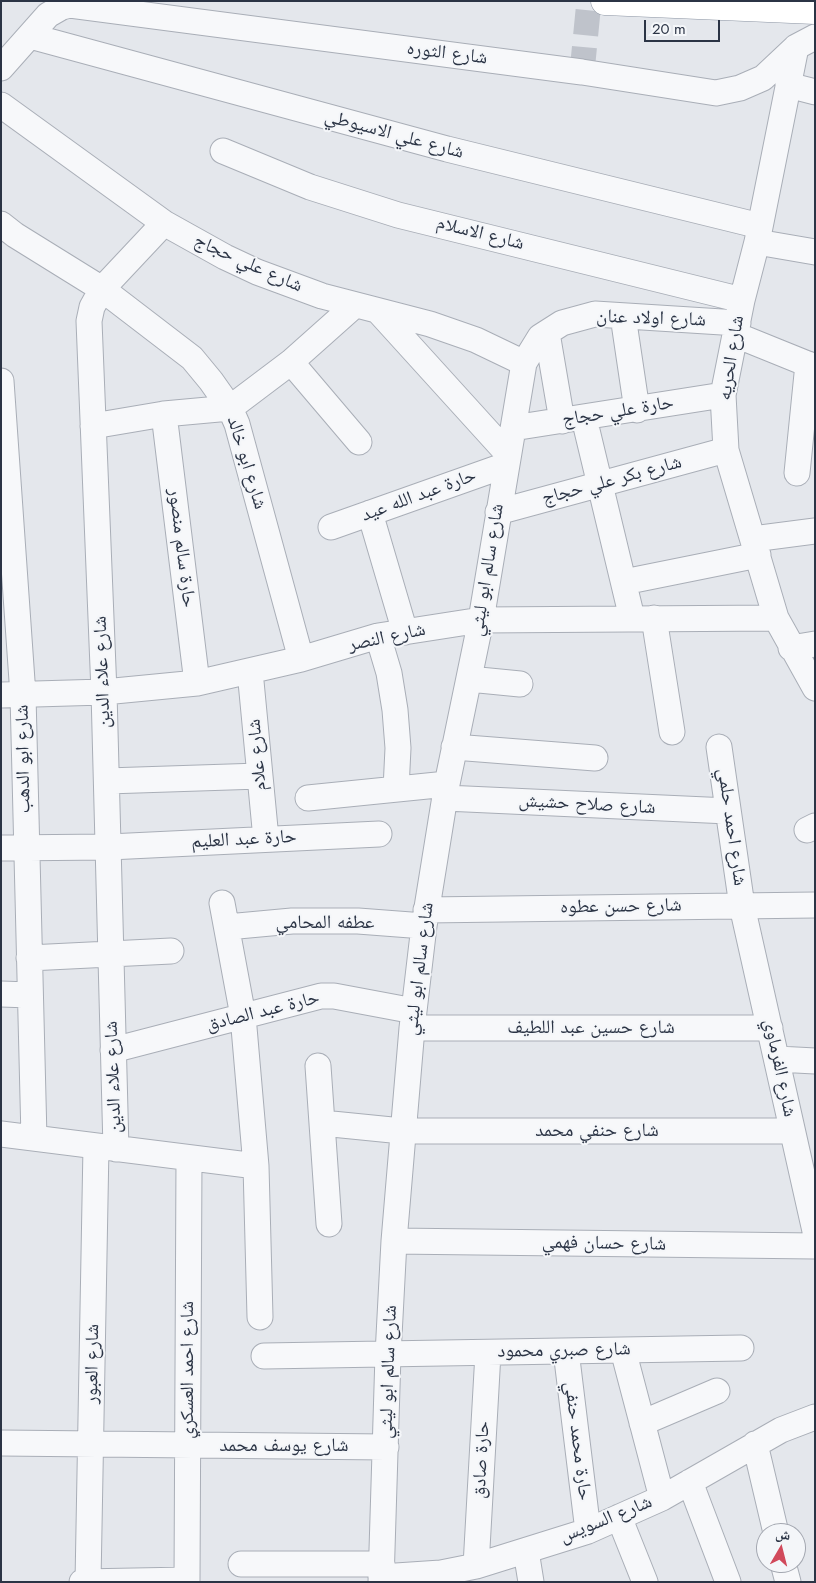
<!DOCTYPE html>
<meta charset="utf-8">
<style>
body{margin:0}
#map{position:relative;width:816px;height:1583px;overflow:hidden;background:#e4e7ec;font-family:Jost,"Noto Naskh Arabic",sans-serif}
canvas{display:block}
.frame{position:absolute;inset:0;border:2px solid #2b3445;pointer-events:none}
.north{position:absolute;left:756px;top:1523px;width:50px;height:50px;box-sizing:border-box;background:#f4f6f9;border:1px solid #a4a8b1;border-radius:50%;rotate:8deg;font-size:14px;font-weight:700;line-height:20px;text-align:center;color:#2b3445}
.north::after{content:'';display:block;margin:auto;width:18px;height:22px;background:#d1495b;clip-path:polygon(50% 0,100% 100%,50% 72%,0 100%)}
.scale{position:absolute;left:644px;top:20px;width:76px;height:22px;box-sizing:border-box;border:2px solid #2b3445;border-top:0;padding-left:6px;font-size:15px;line-height:18px;white-space:nowrap;color:#2b3445;-webkit-text-stroke:4px #f4f6f9;paint-order:stroke}
</style>
<div id="map">
<canvas width="816" height="1583"></canvas>
<div class="frame"></div>
<div class="north">ش</div>
<div class="scale">20 m</div>
</div>
<script>
const g = document.querySelector('canvas').getContext('2d');
g.lineJoin = 'round';
const toPath = rows => new Path2D(rows.map(r => 'M' + r).join(''));
function stroke(path, color, width, dash) { g.strokeStyle = color; g.lineWidth = width; g.lineCap = dash ? 'butt' : 'round'; g.setLineDash(dash || []); g.stroke(path); }
function drawText(font, color, halo, rows, align = 'center') {
  g.font = font + ' Jost,"Noto Naskh Arabic",sans-serif'; g.lineWidth = 4; g.setLineDash([]); g.textBaseline = 'middle'; g.strokeStyle = halo; g.fillStyle = color; for (const [text, x, y, turn = 0] of rows) {
    g.save(); g.translate(x, y); g.rotate((+turn || 0) * Math.PI / 180); g.textAlign = isNaN(turn) ? turn : align; if (halo) g.strokeText(text, 0, 0); g.fillText(text, 0, 0); g.restore();
  }
}
stroke(toPath([
 [582,72,589,1]
]), '#bfc3cb', 25, [25, 12]);
const minor = toPath([
 [30,36,447,149,760,226],
 [796,47,757,242,742,300,723,395,726,450,776,618,815,688],
 [1,68,48,15,62,7,70,5,582,72,716,93,740,88,763,78,796,47,815,37],
 [788,85,815,92],
 [1,105,164,223,225,257,257,272,322,296,430,324,476,340,524,363],
 [223,151,310,187,398,215,742,300],
 [1,224,15,235,102,289,192,358,211,381,230,408,237,424,301,659],
 [757,242,815,252],
 [380,313,508,454],
 [623,316,637,410],
 [547,333,562,421],
 [736,335,815,367],
 [291,362,359,442],
 [1,381,23,695,34,1138],
 [164,414,197,683],
 [584,418,632,618],
 [93,426,164,414,230,408,291,362,355,305],
 [513,428,723,395],
 [797,473,808,364],
 [498,512,726,450],
 [370,513,405,632],
 [331,527,506,465],
 [753,539,815,531],
 [624,582,758,555],
 [654,618,672,732],
 [378,636,389,673,395,710,398,748,396,789],
 [791,648,815,644],
 [250,671,266,839],
 [469,679,520,684],
 [1,695,104,692,197,683,301,659,378,636,481,620,776,618],
 [454,747,595,758],
 [719,747,742,906,815,1231],
 [107,781,260,776],
 [308,798,447,784],
 [445,798,728,811],
 [807,830,815,826],
 [1,848,109,847,379,834],
 [222,903,243,1016,256,1166,260,1317],
 [426,910,815,905],
 [227,927,292,921,358,921,424,926],
 [29,958,171,951],
 [1,994,30,995],
 [412,1028,770,1028],
 [113,1050,321,996,334,996,414,1011],
 [777,1059,815,1061],
 [318,1066,329,1224],
 [322,1123,402,1131,792,1131],
 [1,1134,256,1166],
 [116,1149,104,692,89,321,92,307,102,289,164,223],
 [394,1241,815,1246],
 [623,1350,662,1498],
 [566,1351,588,1531],
 [264,1356,741,1348],
 [642,1423,717,1391],
 [1,1443,386,1447],
 [755,1444,776,1533],
 [690,1482,728,1582],
 [619,1517,645,1582],
 [526,1551,531,1582],
 [783,1563,788,1582],
 [241,1564,382,1564],
 [476,1566,488,1353],
 [381,1577,441,1573,476,1566,588,1531,662,1498,781,1430,815,1417],
 [82,1582,187,1580],
 [88,1582,96,1146],
 [187,1582,189,1158],
 [381,1582,388,1355,394,1241,412,1028,424,926,447,784,481,620,524,363,540,337,562,323,595,314,738,323]
]);
const highway = toPath([
 [605,1,815,10]
]);
stroke(minor, '#a9aeb7', 27);
stroke(highway, '#8b94a3', 29);
stroke(minor, '#f7f8fa', 25);
stroke(highway, '#fff', 28);
drawText('19px', '#2b3445', '#f4f6f9', [
 ["شارع الثوره",447,54,7],
 ["شارع علي الاسيوطي",394,135,15],
 ["شارع الاسلام",480,234,14],
 ["شارع علي حجاج",248,264,24],
 ["شارع اولاد عنان",651,319,2],
 ["شارع الحريه",732,358,-81],
 ["حارة علي حجاج",618,412,-9],
 ["شارع ابو خالد",246,463,73],
 ["شارع بكر علي حجاج",612,481,-15],
 ["حارة عبد الله عيد",419,496,-20],
 ["حارة سالم منصور",181,548,83],
 ["شارع سالم ابو ليثي",488,570,-81],
 ["شارع النصر",387,638,-12],
 ["شارع علاء الدين",103,672,-92],
 ["شارع علام",258,755,-95],
 ["شارع ابو الدهب",24,759,-91],
 ["شارع صلاح حشيش",587,805,3],
 ["شارع احمد حلمي",731,827,82],
 ["حارة عبد العليم",244,840,-3],
 ["شارع حسن عطوه",621,907,-1],
 ["عطفه المحامي",325,923],
 ["شارع سالم ابو ليثي",420,969,-83],
 ["حارة عبد الصادق",263,1012,-14],
 ["شارع حسين عبد اللطيف",591,1028],
 ["شارع الفرماوي",779,1068,78],
 ["شارع علاء الدين",114,1077,-92],
 ["شارع حنفي محمد",597,1131],
 ["شارع حسان فهمي",604,1244,1],
 ["شارع صبري محمود",564,1351,-1],
 ["شارع العبور",93,1364,-89],
 ["شارع احمد العسكري",188,1370,-90],
 ["شارع سالم ابو ليثي",389,1372,-88],
 ["حارة محمد حنفي",577,1441,83],
 ["شارع يوسف محمد",284,1446],
 ["حارة صادق",482,1460,-87],
 ["شارع السويس",606,1520,-22]
]);
</script>
